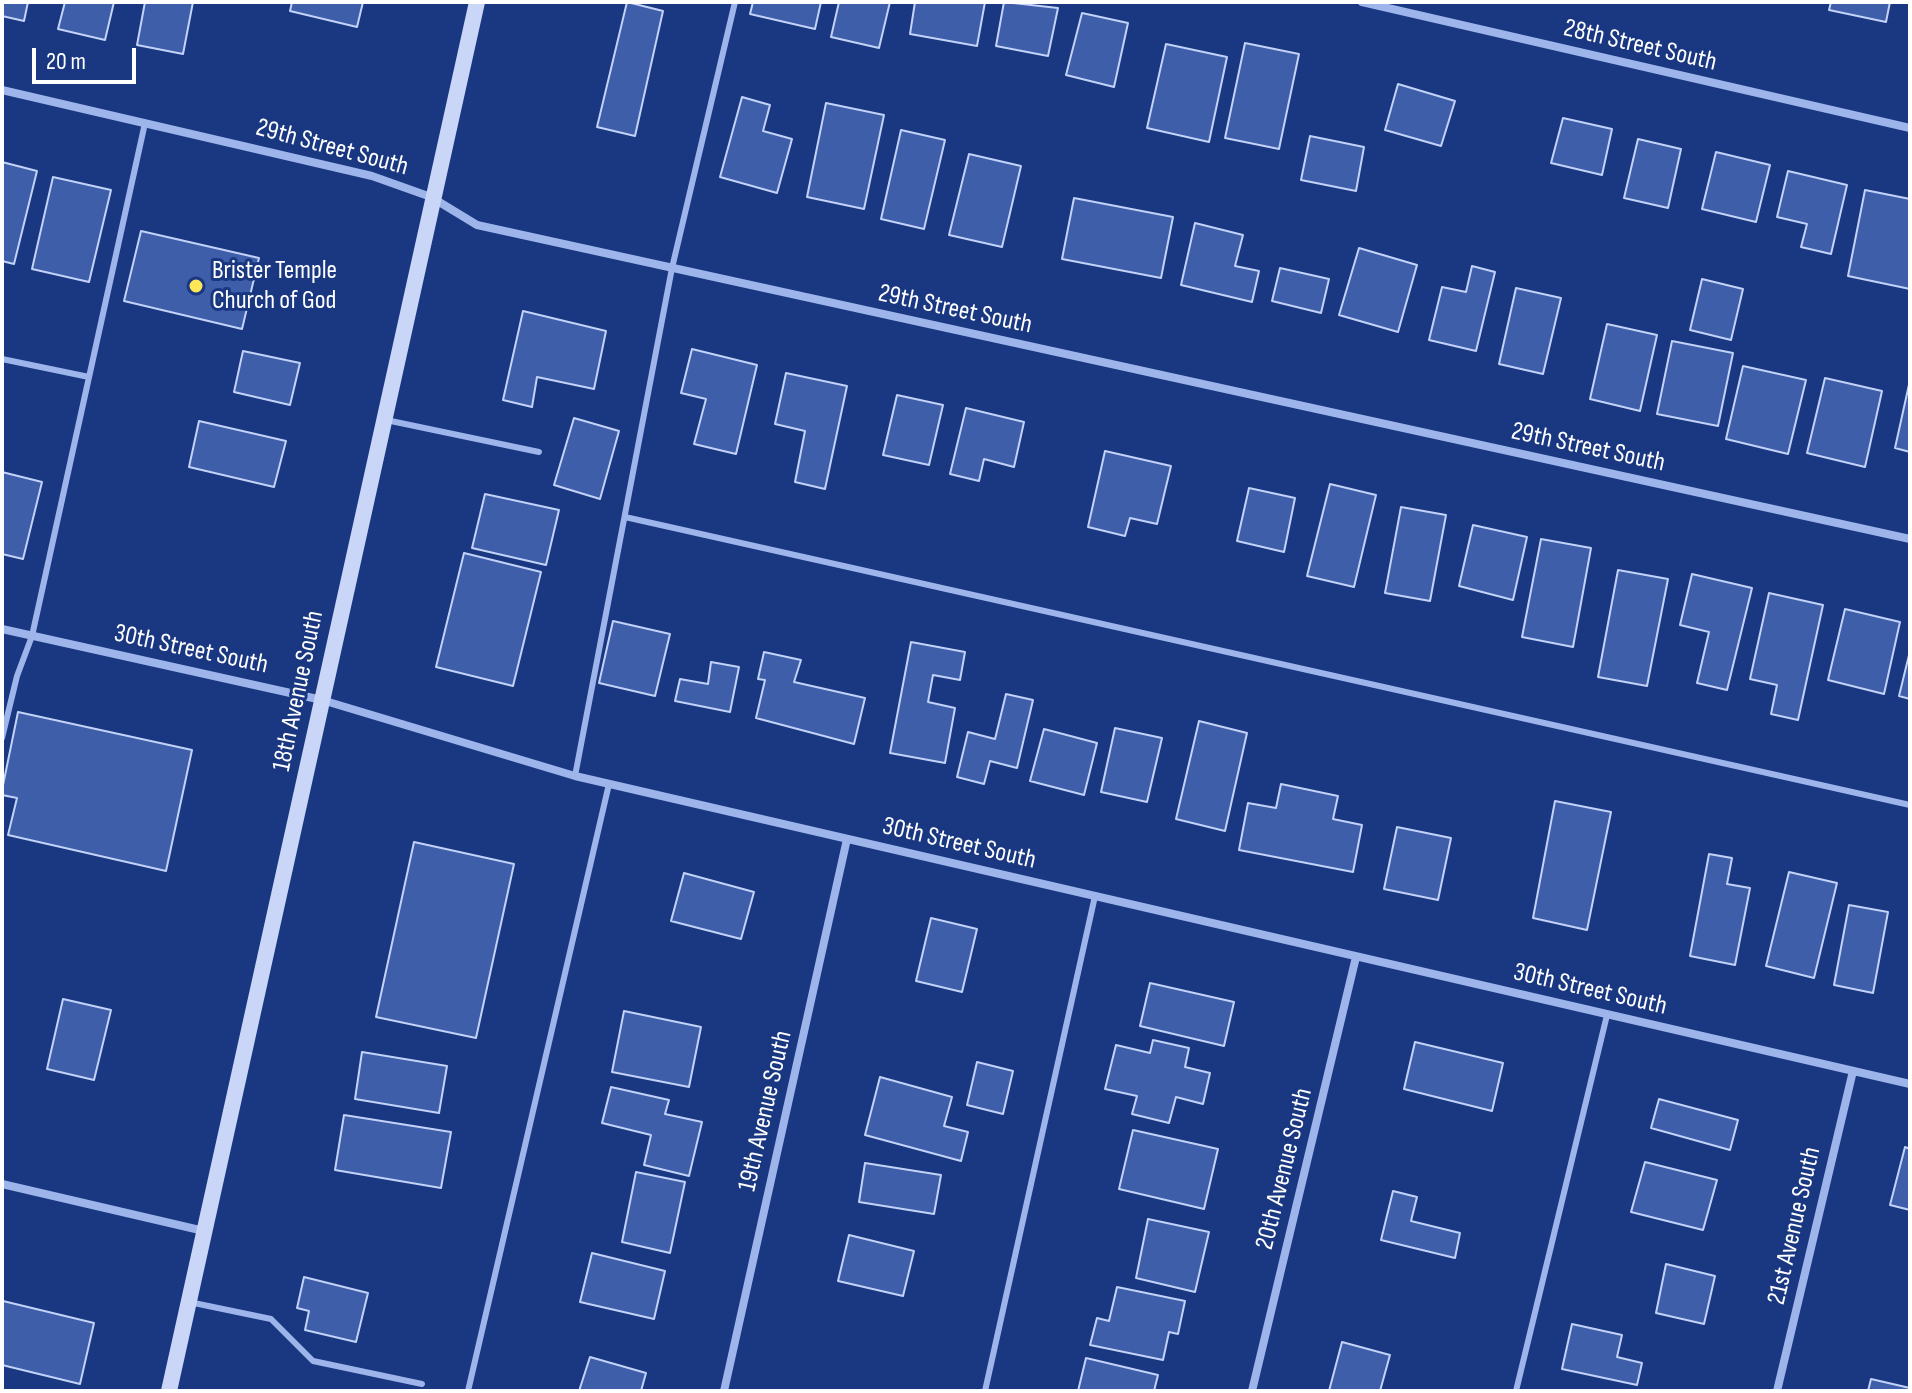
<!DOCTYPE html>
<style>
body{margin:0}
#map{position:relative;width:1912px;height:1393px;overflow:hidden;background:#1a3781;font-family:"Sofia Sans Condensed",sans-serif}
canvas{display:block}
.frame{position:absolute;inset:0;border:4px solid #fff;pointer-events:none}
.scale{position:absolute;left:32px;top:48px;width:104px;height:36px;box-sizing:border-box;border:4px solid #fff;border-top:0;padding-left:10px;font-size:24px;line-height:28px;white-space:nowrap;color:#fff;-webkit-text-stroke:6px #1a3781;paint-order:stroke}
</style>
<div id="map">
<canvas width="1912" height="1393"></canvas>
<div class="frame"></div>
<div class="scale">20 m</div>
</div>
<script>
const g = document.querySelector('canvas').getContext('2d');
g.lineJoin = 'round';
function paint(path, color) { g.fillStyle = color; g.fill(path, 'evenodd'); }
const toPath = rows => new Path2D(rows.map(r => 'M' + r).join(''));
function stroke(path, color, width, dash) { g.strokeStyle = color; g.lineWidth = width; g.lineCap = dash ? 'butt' : 'round'; g.setLineDash(dash || []); g.stroke(path); }
function drawText(font, color, halo, rows, align = 'center') {
  g.font = font + ' "Sofia Sans Condensed",sans-serif'; g.lineWidth = 6; g.setLineDash([]); g.textBaseline = 'middle'; g.strokeStyle = halo; g.fillStyle = color; for (const [text, x, y, turn = 0] of rows) {
    g.save(); g.translate(x, y); g.rotate((+turn || 0) * Math.PI / 180); g.textAlign = isNaN(turn) ? turn : align; if (halo) g.strokeText(text, 0, 0); g.fillText(text, 0, 0); g.restore();
  }
}
const building = toPath([
 [2,2,28,2,24,21,2,16,2,2],
 [65,2,114,2,105,40,58,29,65,2],
 [145,2,193,2,183,54,137,45,145,2],
 [292,2,363,2,357,27,290,11,292,2],
 [627,2,663,11,635,136,597,127,627,2],
 [753,2,821,2,815,29,750,14,753,2],
 [839,2,890,2,879,48,831,37,839,2],
 [915,2,985,2,977,46,910,34,915,2],
 [1004,2,1058,8,1048,56,996,46,1004,2],
 [1831,2,1890,2,1886,22,1829,10,1831,2],
 [1082,13,1128,23,1114,87,1066,75,1082,13],
 [1245,43,1299,54,1279,149,1225,138,1245,43],
 [1166,44,1227,57,1209,142,1147,128,1166,44],
 [1398,84,1455,101,1441,146,1385,130,1398,84],
 [742,97,770,105,763,131,792,139,777,193,720,177,742,97],
 [826,103,884,115,864,209,807,197,826,103],
 [1563,118,1612,129,1602,175,1551,163,1563,118],
 [901,130,945,140,924,229,881,219,901,130],
 [1310,136,1364,147,1356,191,1301,180,1310,136],
 [1638,139,1681,149,1668,208,1624,198,1638,139],
 [1716,152,1770,165,1756,222,1702,209,1716,152],
 [969,154,1021,166,1002,247,949,235,969,154],
 [2,162,37,171,14,264,2,261,2,162],
 [1788,171,1847,185,1831,254,1801,247,1807,224,1777,217,1788,171],
 [53,177,111,190,89,282,32,269,53,177],
 [1865,190,1910,199,1910,289,1848,276,1865,190],
 [1074,198,1173,217,1161,278,1062,259,1074,198],
 [1195,223,1243,235,1235,266,1259,271,1252,302,1181,285,1195,223],
 [141,231,259,258,242,329,124,301,141,231],
 [1359,248,1417,265,1398,332,1339,315,1359,248],
 [1472,266,1495,272,1476,351,1429,340,1442,287,1466,292,1472,266],
 [1280,268,1329,279,1321,313,1272,301,1280,268],
 [1702,279,1743,289,1731,340,1690,330,1702,279],
 [1516,288,1561,298,1543,374,1499,364,1516,288],
 [523,311,606,331,594,389,537,377,532,407,503,400,523,311],
 [1607,324,1657,335,1640,411,1590,399,1607,324],
 [1672,341,1733,353,1718,426,1657,414,1672,341],
 [692,349,757,365,736,454,694,444,706,399,681,393,692,349],
 [243,351,300,363,290,405,234,392,243,351],
 [1743,366,1806,380,1788,454,1726,439,1743,366],
 [786,373,847,386,825,489,795,482,805,431,775,424,786,373],
 [1825,378,1882,391,1865,467,1807,453,1825,378],
 [1910,380,1910,452,1895,448,1910,380],
 [897,395,943,405,929,465,883,455,897,395],
 [966,408,1024,422,1014,467,984,459,979,481,950,474,966,408],
 [574,418,619,431,600,499,554,485,574,418],
 [199,421,286,441,274,487,189,467,199,421],
 [1105,451,1171,466,1157,524,1130,518,1125,536,1088,527,1105,451],
 [2,472,42,482,23,559,2,554,2,472],
 [1330,484,1376,495,1354,587,1307,576,1330,484],
 [1249,488,1295,498,1284,552,1237,541,1249,488],
 [485,494,559,510,546,565,472,548,485,494],
 [1401,507,1446,515,1430,601,1385,593,1401,507],
 [1473,525,1527,537,1513,600,1459,586,1473,525],
 [1541,539,1591,548,1573,647,1522,637,1541,539],
 [464,553,541,572,513,686,436,667,464,553],
 [1618,570,1668,579,1647,686,1598,677,1618,570],
 [1692,574,1752,588,1727,690,1697,683,1709,632,1680,625,1692,574],
 [1769,593,1823,605,1798,720,1771,714,1777,685,1750,679,1769,593],
 [1845,609,1900,622,1884,694,1828,680,1845,609],
 [613,621,670,634,655,696,599,683,613,621],
 [911,642,965,652,960,680,933,675,928,702,955,708,945,763,890,753,911,642],
 [1910,651,1910,699,1899,696,1910,651],
 [764,652,801,660,794,682,865,698,854,744,756,718,765,680,758,679,764,652],
 [711,662,739,667,730,712,675,701,680,679,708,684,711,662],
 [1006,694,1033,700,1017,768,990,761,984,784,957,777,968,732,995,739,1006,694],
 [18,712,192,750,166,871,8,835,17,798,2,795,2,790,18,712],
 [1199,721,1247,733,1225,831,1176,819,1199,721],
 [1115,728,1162,738,1147,802,1101,792,1115,728],
 [1044,729,1097,743,1084,795,1030,781,1044,729],
 [1281,784,1338,796,1333,819,1362,825,1353,872,1239,850,1248,803,1276,808,1281,784],
 [1555,801,1611,812,1587,930,1533,918,1555,801],
 [1397,827,1451,838,1438,900,1384,889,1397,827],
 [414,842,514,864,476,1038,376,1017,414,842],
 [1709,854,1732,858,1727,884,1750,888,1735,965,1690,956,1709,854],
 [1789,872,1837,883,1814,978,1766,966,1789,872],
 [684,873,754,892,741,939,671,921,684,873],
 [1849,905,1888,912,1873,993,1834,985,1849,905],
 [931,918,977,929,962,992,916,981,931,918],
 [1150,983,1234,1002,1224,1046,1140,1026,1150,983],
 [63,999,111,1010,94,1080,47,1069,63,999],
 [624,1011,701,1027,689,1087,612,1072,624,1011],
 [1153,1040,1189,1048,1185,1067,1210,1073,1203,1104,1176,1097,1169,1123,1132,1114,1137,1096,1105,1089,1116,1045,1150,1053,1153,1040],
 [1415,1042,1503,1063,1492,1111,1404,1089,1415,1042],
 [362,1052,447,1066,439,1113,355,1099,362,1052],
 [977,1062,1013,1071,1003,1114,967,1105,977,1062],
 [880,1077,952,1097,944,1126,968,1132,961,1161,865,1135,880,1077],
 [611,1087,669,1100,665,1114,702,1122,689,1176,644,1165,651,1135,602,1123,611,1087],
 [1659,1099,1738,1120,1730,1150,1651,1128,1659,1099],
 [344,1115,451,1132,441,1188,335,1170,344,1115],
 [1133,1130,1218,1149,1204,1209,1119,1189,1133,1130],
 [1905,1147,1910,1149,1910,1210,1890,1205,1905,1147],
 [1645,1162,1717,1180,1703,1230,1631,1212,1645,1162],
 [865,1163,941,1175,934,1214,859,1202,865,1163],
 [636,1172,685,1182,670,1253,622,1242,636,1172],
 [1393,1191,1417,1197,1411,1221,1460,1233,1455,1258,1381,1240,1393,1191],
 [1148,1219,1209,1232,1195,1292,1136,1278,1148,1219],
 [849,1235,914,1251,903,1296,838,1281,849,1235],
 [592,1253,665,1271,654,1319,580,1302,592,1253],
 [1666,1264,1715,1276,1704,1324,1656,1313,1666,1264],
 [304,1277,368,1293,356,1342,305,1330,309,1311,297,1308,304,1277],
 [1117,1287,1185,1301,1178,1334,1169,1332,1163,1360,1090,1345,1097,1318,1109,1321,1117,1287],
 [3,1301,94,1323,80,1384,2,1365,3,1301],
 [1572,1324,1622,1335,1617,1357,1642,1363,1637,1385,1562,1369,1572,1324],
 [1342,1342,1390,1355,1380,1391,1329,1391,1342,1342],
 [590,1357,646,1373,641,1391,579,1391,590,1357],
 [1086,1358,1158,1375,1154,1391,1078,1391,1086,1358],
 [1871,1379,1910,1388,1910,1391,1868,1391,1871,1379]
]);
paint(building, '#3e5eaa');
stroke(building, '#c2d2f8', 2);
stroke(toPath([
 [2,359,89,377],
 [386,420,539,452],
 [625,517,1910,805],
 [2,738,17,676,32,636,145,123],
 [575,776,672,268,735,2],
 [189,1302,271,1319,313,1361,422,1384],
 [468,1391,609,784],
 [985,1391,1095,896],
 [1516,1391,1607,1015]
]), '#9db5eb', 6);
stroke(toPath([
 [1362,2,1910,128],
 [2,90,372,176,431,197,477,225,1910,539],
 [2,629,322,700,575,776,1910,1084],
 [2,1184,204,1231],
 [724,1391,847,839],
 [1252,1391,1356,957],
 [1777,1391,1853,1071]
]), '#9db5eb', 8);
stroke(toPath([
 [169,1391,477,2]
]), '#c9d6f8', 16);
for (const [x, y, r, color] of [
 [196,286,8,"#fde759"]
]) { const dot = new Path2D(); dot.arc(x, y, r, 0, 2 * Math.PI); g.fillStyle = color; g.fill(dot); stroke(dot, '#1a3781', 3); }
drawText('26px', '#fff', '#1a3781', [
 ["28th Street South",1640,46,13],
 ["29th Street South",332,148,15],
 ["29th Street South",955,310,12],
 ["29th Street South",1588,448,12],
 ["30th Street South",191,650,12],
 ["18th Avenue South",299,691,-78],
 ["30th Street South",959,844,13],
 ["30th Street South",1590,990,13],
 ["19th Avenue South",766,1111,-77],
 ["20th Avenue South",1285,1169,-76],
 ["21st Avenue South",1795,1226,-77]
]);
drawText('26px', '#fff', '#1a3781', [
 ["Brister Temple",212,271],
 ["Church of God",212,301]
], 'left');
</script>
